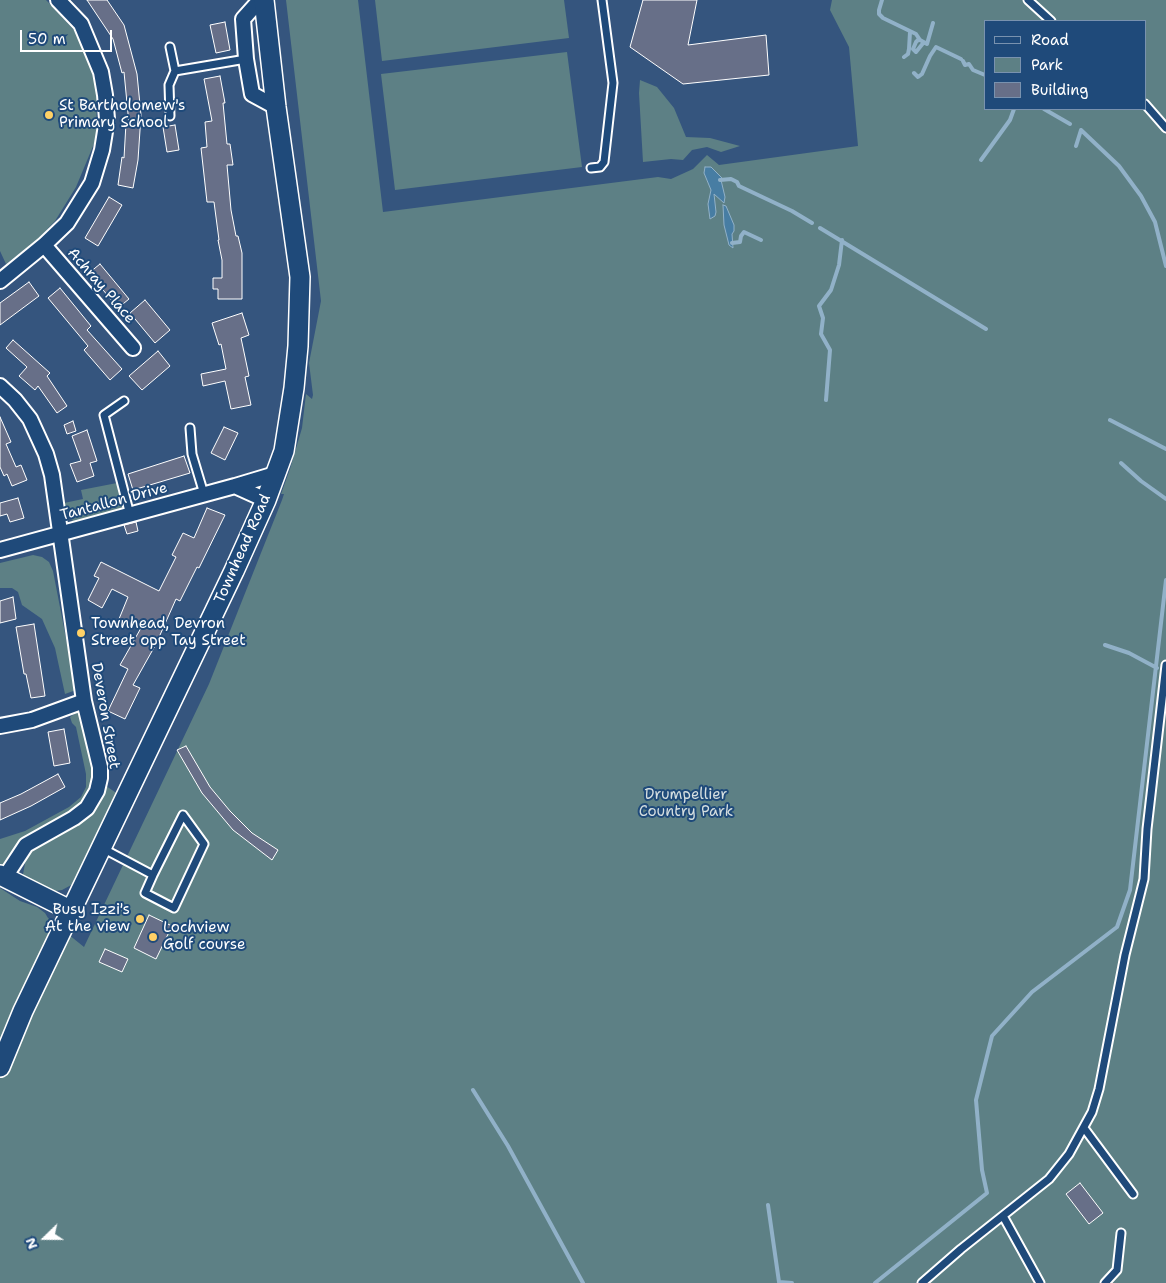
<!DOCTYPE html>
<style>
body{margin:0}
#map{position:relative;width:1166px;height:1283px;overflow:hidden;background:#35557e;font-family:"Shantell Sans",sans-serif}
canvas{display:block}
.legend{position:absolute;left:984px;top:20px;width:162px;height:90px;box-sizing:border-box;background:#1f4a7a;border:1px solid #7992af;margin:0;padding:6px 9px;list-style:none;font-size:15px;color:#fff}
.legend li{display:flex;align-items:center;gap:10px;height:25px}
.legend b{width:25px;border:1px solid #7992af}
.north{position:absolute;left:20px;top:1213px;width:50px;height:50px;-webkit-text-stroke:4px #1f4a7a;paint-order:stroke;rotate:248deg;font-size:14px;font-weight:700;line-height:20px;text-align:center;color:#fff}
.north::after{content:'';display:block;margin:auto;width:18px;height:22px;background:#fff;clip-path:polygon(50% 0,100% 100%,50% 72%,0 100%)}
.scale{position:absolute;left:20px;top:30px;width:92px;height:22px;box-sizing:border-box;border:2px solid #fff;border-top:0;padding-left:6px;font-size:15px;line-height:18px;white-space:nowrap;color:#fff;-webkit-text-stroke:4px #1f4a7a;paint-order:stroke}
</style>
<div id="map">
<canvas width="1166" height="1283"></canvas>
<ul class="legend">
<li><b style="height:6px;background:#1f4a7a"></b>Road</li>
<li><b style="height:14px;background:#5d8085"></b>Park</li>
<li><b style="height:14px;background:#676f88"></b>Building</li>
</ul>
<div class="north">N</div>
<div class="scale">50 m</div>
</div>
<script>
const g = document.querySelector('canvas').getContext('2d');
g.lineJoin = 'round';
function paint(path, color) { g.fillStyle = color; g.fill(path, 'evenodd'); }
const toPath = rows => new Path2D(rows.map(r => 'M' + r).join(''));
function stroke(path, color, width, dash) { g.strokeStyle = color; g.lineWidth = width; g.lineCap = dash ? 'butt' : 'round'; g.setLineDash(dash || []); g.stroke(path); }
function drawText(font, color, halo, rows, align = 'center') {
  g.font = font + ' "Shantell Sans",sans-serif'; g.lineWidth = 4; g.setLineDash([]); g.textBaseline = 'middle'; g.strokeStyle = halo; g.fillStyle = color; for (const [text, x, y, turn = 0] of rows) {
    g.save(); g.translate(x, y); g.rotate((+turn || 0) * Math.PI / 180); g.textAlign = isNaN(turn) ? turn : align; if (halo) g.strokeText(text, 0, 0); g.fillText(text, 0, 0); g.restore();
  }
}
paint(toPath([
 [0,0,46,0,48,2,74,30,92,64,97,90,96,139,76,187,55,221,36,241,6,264,0,251],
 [286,0,358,0,383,212,658,177,671,179,693,169,707,155,719,165,858,146,849,47,830,10,832,0,1166,0,1166,1283,0,1283,0,888,20,901,37,907,45,913,48,918,84,947,209,684,282,500,284,494,281,494,290,469,302,428,306,394,312,399,313,395,309,363,321,301],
 [985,21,1145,21,1145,109,985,109],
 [375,0,564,0,569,38,382,61],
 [567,52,582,167,395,190,381,74],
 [640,80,657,87,674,108,686,137,710,138,740,146,721,152,707,147,692,150,683,160,671,159,643,162,639,93],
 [117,483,124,511,77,523,68,518,64,503,83,499,81,490],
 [33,555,42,557,49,562,53,571,76,690,65,694,55,648,42,619,22,605,18,592,12,588,0,588,0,563],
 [77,712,83,716,92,760,91,786,88,797,82,805,6,866,0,866,0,839,25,831,69,807,81,797,86,787,86,774,76,727,72,723,70,717],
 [103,784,118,794,75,883,62,890,49,892,22,880,26,858,34,849,91,815]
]), '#5d8085');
const water = toPath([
 [705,167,711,167,724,180,721,180,725,197,724,203,714,194,716,212,715,216,710,219,708,204,711,190,704,173,705,167],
 [723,205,726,206,734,225,734,231,732,234,733,248,729,245,724,225,723,205]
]);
paint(water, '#477da3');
stroke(water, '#91b1c8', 1);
stroke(toPath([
 [882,0,879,10,879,14,883,18,916,34,920,40,927,44,933,23],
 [919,39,916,42,913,49,916,52,924,42],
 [904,57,908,54,909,49,910,32],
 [963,61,965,65,969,64,973,70,985,75],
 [914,73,918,77,922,74,930,56,936,47,961,59],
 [1044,109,1070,124],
 [1076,146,1081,130,1119,166,1141,196,1155,222,1166,266],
 [981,160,1010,120,1014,109],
 [720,180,731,179,737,182,739,186,792,211,812,223],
 [820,228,986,329],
 [732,243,740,242,741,236,744,232,761,240],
 [826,400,830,350,821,334,823,318,819,306,831,290,839,265,842,240],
 [1110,420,1166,449],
 [1121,463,1141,481,1166,499],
 [1105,645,1129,653,1157,668],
 [473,1090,508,1146,583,1283],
 [768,1205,779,1282,792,1283],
 [875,1283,987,1193,982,1170,976,1100,992,1036,1032,992,1117,927,1130,890,1166,580]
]), '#91b1c8', 4);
const building = toPath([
 [87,0,107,0,124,25,137,74,141,115,138,160,133,188,118,185,122,157,124,158,126,123,129,124,124,72,122,73,113,39,87,0],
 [643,0,697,0,688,45,766,35,769,75,683,84,630,47,643,0],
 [225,22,230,50,216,53,210,25,225,22],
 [220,76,225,103,223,103,227,144,230,144,233,165,227,165,231,210,236,236,238,236,242,253,242,299,218,299,218,289,213,289,213,278,222,278,222,260,218,240,219,240,214,202,207,202,201,148,207,147,205,122,212,121,204,79,220,76],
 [175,125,179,150,167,152,163,127,175,125],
 [109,197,122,205,98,246,85,238,109,197],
 [100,264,129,299,118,308,89,273,100,264],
 [29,282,39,296,0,325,0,303,29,282],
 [60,288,91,326,87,330,122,369,110,380,84,350,88,346,48,298,60,288],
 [145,300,170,330,155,343,130,313,145,300],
 [242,313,249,335,241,338,249,376,245,377,251,405,231,409,225,381,203,386,201,374,226,369,221,344,219,345,212,323,242,313],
 [13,340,50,373,47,376,67,406,57,413,38,386,35,390,19,376,27,367,6,348,13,340],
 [158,351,170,366,142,390,129,376,158,351],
 [0,417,11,442,6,444,16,467,21,465,27,480,12,486,7,474,4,476,0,467,0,417],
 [73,421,76,431,67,434,64,425,73,421],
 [224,427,238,433,225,460,211,453,224,427],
 [87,430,97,461,90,463,94,476,77,482,70,464,81,461,72,436,87,430],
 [184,456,190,473,133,490,128,474,184,456],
 [18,498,24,518,10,522,7,514,0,516,0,503,18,498],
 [207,508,225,515,199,568,197,567,180,601,176,599,156,644,133,685,140,688,125,719,108,711,128,669,120,665,141,628,119,619,128,597,112,589,102,608,88,600,99,578,94,576,101,562,159,591,176,557,172,555,183,533,194,538,207,508],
 [136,522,138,531,127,534,124,525,136,522],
 [13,597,16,619,0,623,0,601,13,597],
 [34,624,45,696,31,698,26,674,24,674,16,627,34,624],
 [64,729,70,763,54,766,48,732,64,729],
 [186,746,210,787,230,811,252,833,278,850,272,860,233,830,202,793,177,750,186,746],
 [58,774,65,787,31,806,0,820,0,803,21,794,58,774],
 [149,915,172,926,156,959,134,948,149,915],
 [105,949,128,959,122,972,99,962,105,949],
 [1080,1183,1103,1213,1089,1224,1066,1194,1080,1183]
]);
paint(building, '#676f88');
stroke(building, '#fff', 1);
const lane = toPath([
 [1028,0,1051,21],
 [170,47,175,71,169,85,170,116],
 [175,71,246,59],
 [1145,104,1166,128],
 [591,168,600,167,604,162,613,83,602,0],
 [124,401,104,415,130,515],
 [190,428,192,454,204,494],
 [102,848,153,875,183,815,204,844,174,908,145,893,153,875],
 [1084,1128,1133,1194],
 [1003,1216,1040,1283],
 [922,1283,961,1249,1049,1179,1069,1154,1092,1112,1099,1089,1125,955,1144,879,1147,829,1166,665],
 [1105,1283,1117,1270,1121,1233]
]);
const street = toPath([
 [260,0,243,19,246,59,252,94,276,107],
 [44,245,133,348],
 [0,281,44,245,67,223,92,183,102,150,107,119,105,95,101,72,81,24,58,0],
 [0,386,15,400,30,419,46,454,52,475,84,701,100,767,100,778,97,791,87,808,74,818,26,845,5,877],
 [235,486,275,474],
 [0,550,235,486,266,500],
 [0,726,32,720,84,701]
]);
const secondary = toPath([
 [0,875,72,911],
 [0,1067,23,1011,234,571,266,500,284,451,294,388,298,346,300,277,276,107,264,0]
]);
stroke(lane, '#fff', 11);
stroke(street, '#fff', 18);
stroke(secondary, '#fff', 22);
stroke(lane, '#1f4a7a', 7);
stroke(street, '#1f4a7a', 14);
stroke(secondary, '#1f4a7a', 19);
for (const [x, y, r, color] of [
 [49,115,5,"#ffd166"],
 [81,633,5,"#ffd166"],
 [140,919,5,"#ffd166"],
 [153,937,5,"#ffd166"]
]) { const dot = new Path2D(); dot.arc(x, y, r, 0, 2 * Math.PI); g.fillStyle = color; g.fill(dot); stroke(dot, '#1f4a7a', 2); }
drawText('15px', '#fff', '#1f4a7a', [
 ["St Bartholomew's",59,106],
 ["Primary School",59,123],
 ["Townhead, Devron",91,624],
 ["Street opp Tay Street",91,641],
 ["Busy Izzi's",130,910,"right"],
 ["At the view",130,927,"right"],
 ["Lochview",163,928],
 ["Golf course",163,945]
], 'left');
drawText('15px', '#fff', '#1f4a7a', [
 ["Achray Place",101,286,49],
 ["Tantallon Drive",114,502,-15],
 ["Townhead Road",243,549,-66],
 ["Deveron Street",105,716,80]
]);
drawText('15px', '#d6dfe0', '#1f4a7a', [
 ["Drumpellier",686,795],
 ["Country Park",686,812]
]);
</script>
